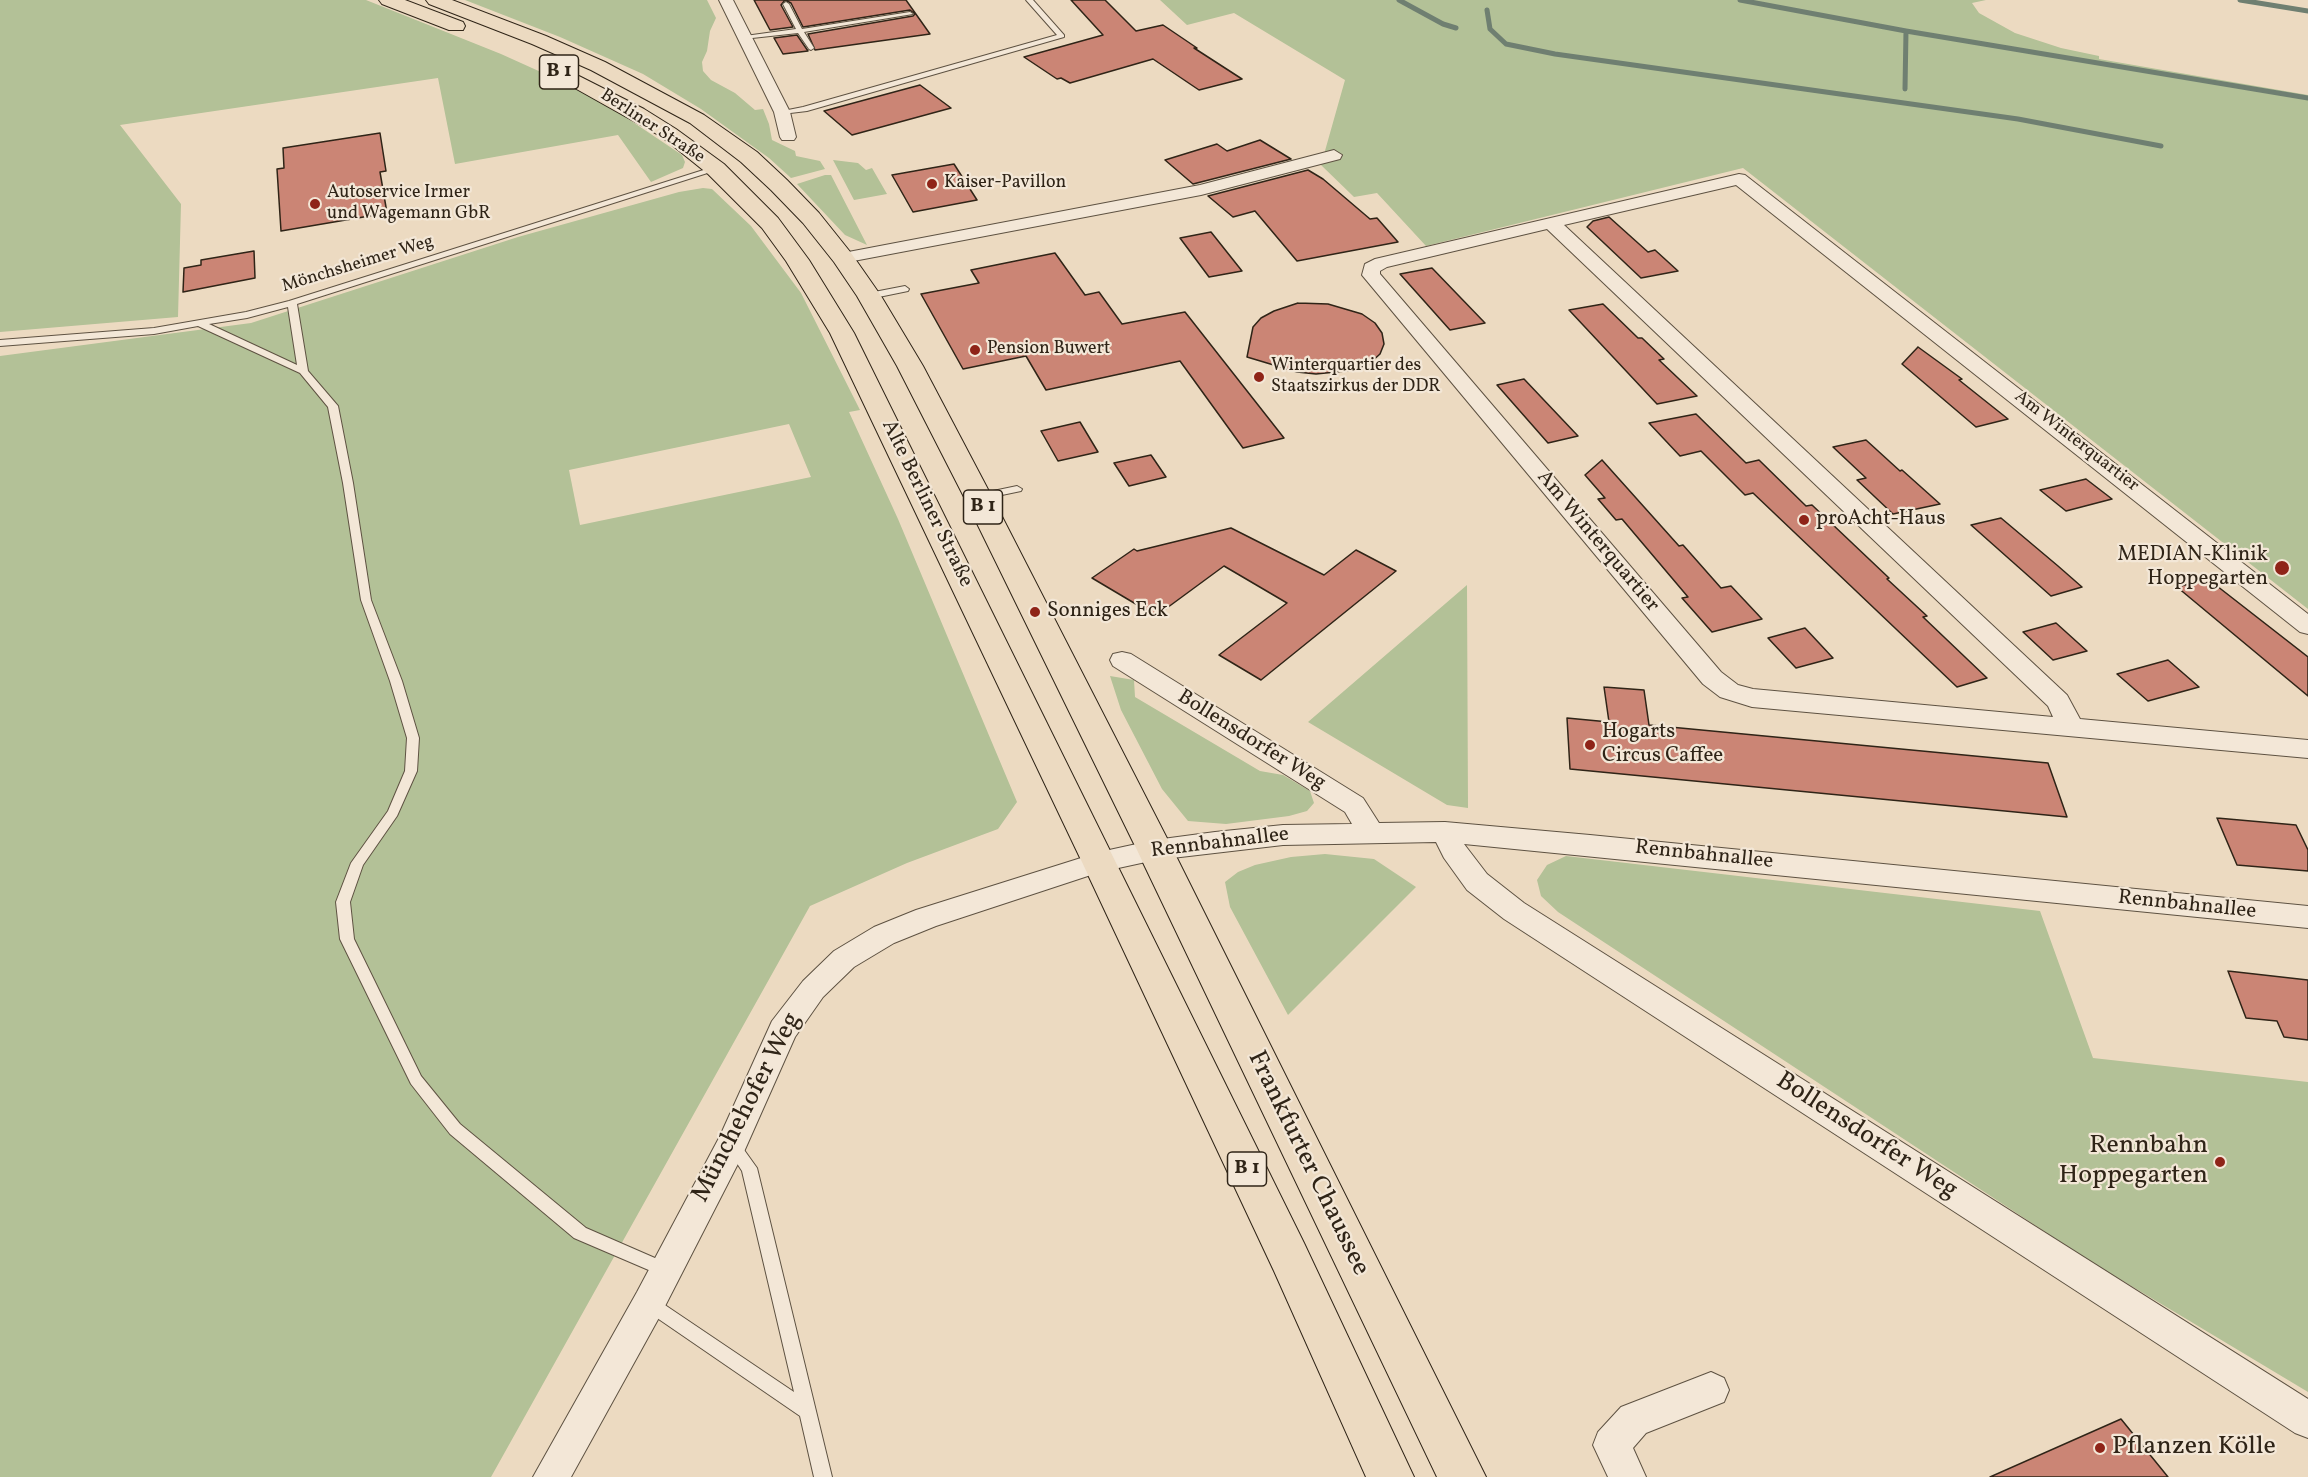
<!DOCTYPE html>
<meta charset="utf-8">
<style>
body{margin:0}
canvas{display:block;background:#ecdac1}
</style>
<canvas width="2308" height="1477"></canvas>
<script>
const g = document.querySelector('canvas').getContext('2d');
g.lineJoin = 'round';
function paint(path, color) { g.fillStyle = color; g.fill(path, 'evenodd'); }
const toPath = rows => new Path2D(rows.map(r => 'M' + r).join(''));
function stroke(path, color, width, dash) { g.strokeStyle = color; g.lineWidth = width; g.lineCap = dash ? 'butt' : 'round'; g.setLineDash(dash || []); g.stroke(path); }
function drawText(font, color, halo, rows, align = 'center') {
  g.font = font + ' Vollkorn,serif'; g.lineWidth = 4.5; g.setLineDash([]); g.textBaseline = 'middle'; g.strokeStyle = halo; g.fillStyle = color; for (const [text, x, y, turn = 0] of rows) {
    g.save(); g.translate(x, y); g.rotate((+turn || 0) * Math.PI / 180); g.textAlign = isNaN(turn) ? turn : align; if (halo) g.strokeText(text, 0, 0); g.fillText(text, 0, 0); g.restore();
  }
}
paint(toPath([
 [0,0,366,0,501,54,563,82,606,104,682,155,685,162,683,168,651,182,618,135,455,164,438,78,120,125,181,204,178,317,0,332],
 [465,0,707,0,716,18,710,31,707,51,702,62,703,71,711,80,735,93,755,110,763,109,769,124,772,140,795,151,796,156,820,161,825,169,791,178,769,158,701,109,643,74,560,37],
 [1160,0,1986,0,1972,3,1979,13,2015,33,2061,48,2099,56,2099,59,2308,95,2308,609,1743,168,1426,246,1377,193,1354,197,1321,165,1345,80,1234,13,1187,25],
 [833,160,858,163,866,170,872,168,887,194,854,200],
 [825,175,831,175,867,245,845,235,797,184],
 [703,188,712,189,751,226,801,293,860,410,849,412,898,519,1017,802,998,829,907,863,810,906,491,1477,0,1477,0,356,251,323,518,237,679,192],
 [789,424,811,477,580,525,569,470],
 [1467,585,1468,808,1447,805,1308,722],
 [1110,676,1134,680,1135,697,1260,771,1283,775,1310,791,1314,803,1307,811,1289,816,1226,824,1188,821,1162,789,1121,710],
 [1325,854,1374,859,1416,887,1288,1015,1230,907,1225,882,1238,872,1255,865,1291,857],
 [1566,856,2040,911,2093,1058,2308,1082,2308,1392,2088,1260,1558,912,1541,896,1537,880,1547,865]
]), '#b3c197');
stroke(toPath([
 [1399,0,1443,24,1456,28],
 [1740,0,1906,31,2308,98],
 [2240,0,2308,11],
 [1487,10,1490,29,1506,44,1555,54,2018,119,2161,146],
 [1905,89,1906,31]
]), '#6f7f71', 5);
const building = toPath([
 [754,0,906,0,930,34,815,50,808,34,913,16,915,14,910,10,803,27,791,3,785,0,781,5,793,27,770,30,754,0],
 [1071,0,1105,0,1136,31,1163,25,1197,48,1194,48,1242,79,1199,90,1153,59,1070,83,1061,78,1057,79,1024,57,1103,35,1071,0],
 [797,35,808,51,783,54,774,38,797,35],
 [920,85,951,108,852,135,824,111,920,85],
 [380,133,386,171,380,172,387,213,281,231,277,169,284,168,283,148,380,133],
 [1260,140,1291,159,1193,184,1165,160,1217,144,1227,151,1260,140],
 [954,164,977,200,913,212,892,175,954,164],
 [1308,170,1323,179,1370,219,1377,218,1398,242,1297,261,1255,211,1233,217,1208,196,1308,170],
 [1609,217,1648,252,1655,250,1678,271,1641,278,1587,227,1593,221,1609,217],
 [1211,232,1242,271,1209,277,1180,238,1211,232],
 [254,251,255,278,183,292,184,268,201,265,201,260,254,251],
 [1055,253,1085,295,1099,292,1122,324,1185,312,1284,438,1243,448,1180,361,1046,390,1026,356,963,369,921,294,979,283,971,270,1055,253],
 [1432,268,1485,323,1450,330,1400,274,1432,268],
 [1298,303,1328,304,1362,314,1375,323,1382,333,1384,344,1380,354,1370,363,1355,370,1316,374,1297,372,1247,357,1253,327,1261,318,1274,311,1298,303],
 [1603,304,1638,338,1642,338,1664,359,1659,360,1697,396,1657,404,1569,310,1603,304],
 [1918,347,1962,379,1959,380,2008,419,1976,427,1902,364,1918,347],
 [1524,379,1578,436,1548,443,1497,385,1524,379],
 [1696,414,1746,463,1759,460,1806,506,1812,505,1889,578,1887,579,1927,616,1923,617,1987,678,1957,687,1753,493,1745,495,1701,451,1680,456,1649,423,1696,414],
 [1080,422,1098,452,1058,461,1041,431,1080,422],
 [1866,440,1900,471,1902,470,1940,504,1893,514,1857,480,1866,478,1833,447,1866,440],
 [1151,455,1166,477,1129,486,1114,463,1151,455],
 [1602,460,1679,546,1683,545,1721,588,1731,586,1762,619,1712,632,1682,598,1688,597,1622,519,1616,520,1598,499,1605,498,1585,475,1602,460],
 [2086,479,2112,499,2066,511,2040,490,2086,479],
 [2001,518,2058,566,2082,587,2051,596,1971,525,2001,518],
 [1231,528,1324,575,1356,550,1396,571,1261,680,1219,655,1287,603,1224,566,1156,616,1092,578,1134,549,1137,551,1231,528],
 [2208,579,2308,657,2308,696,2177,587,2208,579],
 [2056,623,2087,651,2053,660,2023,632,2056,623],
 [1805,628,1833,658,1796,668,1768,638,1805,628],
 [2168,660,2199,687,2148,701,2117,674,2168,660],
 [1604,687,1644,690,1649,725,2048,763,2067,817,1570,769,1567,718,1609,722,1604,687],
 [2217,818,2296,825,2308,850,2308,871,2237,865,2217,818],
 [2228,971,2308,980,2308,1040,2284,1037,2277,1021,2246,1018,2228,971],
 [2121,1419,2168,1477,1990,1477,2121,1419]
]);
paint(building, '#cb8575');
stroke(building, '#2f2417', 1.5);
const lane = toPath([
 [1026,0,1033,0,1064,35,1064,37,807,111,782,114,778,112,803,107,1057,35,1026,0],
 [786,2,789,4,802,29,910,12,913,14,804,32,814,48,811,50,809,49,798,33,743,39,742,38,745,36,796,29,783,4,786,2],
 [713,167,720,169,297,304,308,371,338,406,353,483,371,600,402,681,419,738,417,771,397,816,363,865,350,902,354,939,421,1076,460,1124,586,1228,671,1265,673,1270,671,1275,665,1277,574,1238,450,1134,411,1084,340,939,336,902,351,863,388,811,405,771,407,738,390,681,361,600,343,483,328,407,300,373,198,326,154,334,0,346,0,340,154,328,246,312,289,301,713,167],
 [288,307,297,365,209,324,247,318,288,307],
 [905,286,909,289,908,291,869,299,865,296,869,293,905,286],
 [1017,486,1022,489,1021,491,978,500,973,497,974,495,1017,486],
 [732,1138,737,1140,757,1168,832,1477,814,1477,800,1416,644,1309,642,1304,644,1299,650,1296,656,1299,794,1392,742,1171,725,1145,727,1140,732,1138]
]);
const street = toPath([
 [719,0,733,0,790,112,796,137,794,140,782,140,780,137,774,112,719,0],
 [1334,150,1342,155,1340,159,1201,195,843,263,837,262,834,258,837,254,843,253,1200,185,1334,150],
 [1739,174,1745,175,2308,614,2308,634,2300,632,1736,185,1564,225,2067,695,2080,719,2308,740,2308,758,1752,707,1720,697,1703,684,1362,275,1365,264,1375,259,1739,174],
 [1547,229,2048,706,2053,717,1753,689,1738,685,1721,672,1380,274,1380,271,1387,267,1547,229],
 [1122,652,1131,654,1363,798,1379,823,1445,822,1590,835,2308,906,2308,928,1464,844,1487,874,1524,903,2308,1399,2308,1438,2295,1433,1504,919,1467,890,1444,858,1436,842,1283,845,1155,860,1100,872,936,926,894,943,854,967,823,997,795,1037,743,1154,661,1314,571,1477,533,1477,637,1292,720,1136,772,1021,803,981,834,951,874,927,916,910,1100,852,1155,840,1215,832,1283,825,1352,824,1345,812,1113,666,1110,660,1113,654,1122,652],
 [1711,1372,1724,1378,1729,1390,1724,1402,1646,1433,1633,1448,1646,1477,1608,1477,1593,1445,1598,1432,1621,1407,1711,1372]
]);
const primary = toPath([
 [379,0,405,0,463,22,465,26,463,30,449,30,382,4,379,0],
 [426,0,452,0,546,36,605,62,704,115,757,152,787,180,819,213,851,253,881,296,923,366,992,497,1173,850,1486,1477,1437,1477,1137,850,964,497,897,366,857,296,834,262,803,223,771,190,741,162,690,123,591,70,532,44,429,4,426,0],
 [571,72,644,109,676,129,724,164,778,218,809,260,854,333,1304,1243,1414,1477,1366,1477,1274,1271,1082,862,830,333,786,261,762,228,708,174,662,137,564,82,561,78,564,74,571,72]
]);
stroke(lane, '#5e5242', 2);
stroke(street, '#5e5242', 2);
stroke(primary, '#2f2417', 2);
paint(lane, '#f3e7d7');
paint(street, '#f3e7d7');
paint(primary, '#ecdac1');
for (const [x, y, r, color] of [
 [932,184,6,"#8f2418"],
 [315,204,6,"#8f2418"],
 [975,350,6,"#8f2418"],
 [1259,377,6,"#8f2418"],
 [1804,520,6,"#8f2418"],
 [2282,568,8,"#8f2418"],
 [1035,612,6,"#8f2418"],
 [1590,745,6,"#8f2418"],
 [2220,1162,6,"#8f2418"],
 [2100,1448,6,"#8f2418"]
]) { const dot = new Path2D(); dot.arc(x, y, r, 0, 2 * Math.PI); g.fillStyle = color; g.fill(dot); stroke(dot, '#f3e7d7', 2); }
drawText('18px', '#2f2417', '#f3e7d7', [
 ["Berliner Straße",652,127,33],
 ["Mönchsheimer Weg",358,265,-17],
 ["Am Winterquartier",2076,442,38]
]);
drawText('18px', '#2f2417', '#f3e7d7', [
 ["Kaiser-Pavillon",944,184],
 ["Autoservice Irmer",327,194],
 ["und Wagemann GbR",327,215],
 ["Pension Buwert",987,350],
 ["Winterquartier des",1271,367],
 ["Staatszirkus der DDR",1271,388]
], 'left');
for (const [x, y, w] of [
 [559,72,39],
 [983,507,39],
 [1247,1169,39]
]) { const box = new Path2D(); box.roundRect(x - w / 2, y - 17, w, 34, 4.5); g.fillStyle = '#f3e7d7'; g.fill(box); stroke(box, '#2f2417', 1.5); }
drawText('bold 20px', '#2f2417', null, [
 ["B 1",559,72],
 ["B 1",983,507],
 ["B 1",1247,1169]
]);
drawText('21px', '#2f2417', '#f3e7d7', [
 ["Alte Berliner Straße",926,504,64],
 ["Am Winterquartier",1597,542,50],
 ["Bollensdorfer Weg",1251,741,32],
 ["Rennbahnallee",1220,844,-7],
 ["Rennbahnallee",1704,856,6],
 ["Rennbahnallee",2187,906,6]
]);
drawText('21px', '#2f2417', '#f3e7d7', [
 ["proAcht-Haus",1816,520],
 ["MEDIAN-Klinik",2268,556,"right"],
 ["Hoppegarten",2268,580,"right"],
 ["Sonniges Eck",1047,612],
 ["Hogarts",1602,733],
 ["Circus Caffee",1602,757]
], 'left');
drawText('26px', '#2f2417', '#f3e7d7', [
 ["Münchehofer Weg",748,1108,-63],
 ["Bollensdorfer Weg",1866,1137,33],
 ["Frankfurter Chaussee",1307,1164,64]
]);
drawText('26px', '#2f2417', '#f3e7d7', [
 ["Rennbahn",2208,1147],
 ["Hoppegarten",2208,1177],
 ["Pflanzen Kölle",2112,1448,"left"]
], 'right');
</script>
